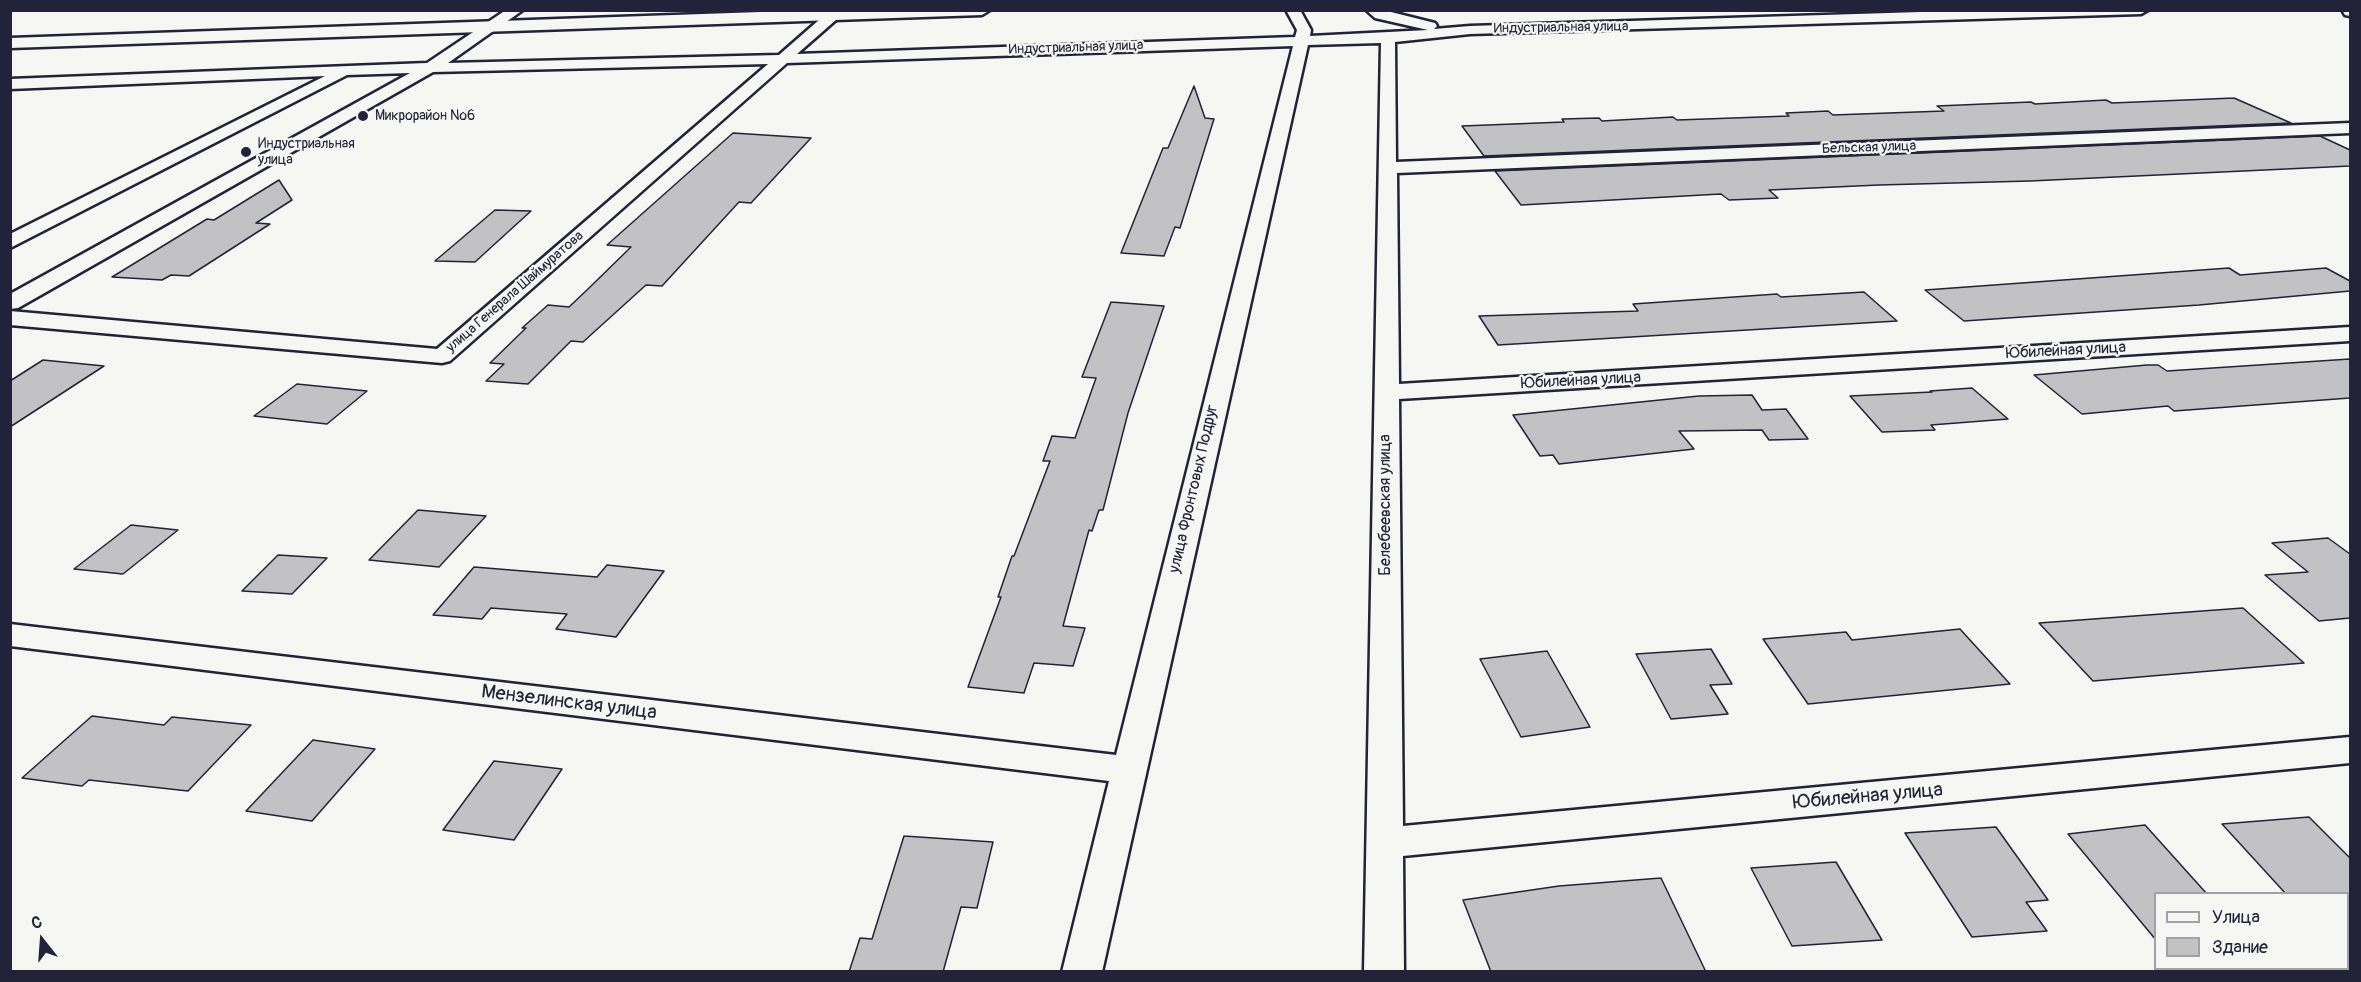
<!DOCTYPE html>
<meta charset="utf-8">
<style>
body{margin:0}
#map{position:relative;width:2361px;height:982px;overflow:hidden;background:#f6f6f2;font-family:Pangolin,sans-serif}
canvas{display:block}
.frame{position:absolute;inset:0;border:12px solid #22223b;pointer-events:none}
.legend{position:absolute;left:2154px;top:892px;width:195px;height:78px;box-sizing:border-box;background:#f6f6f2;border:2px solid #a1a1a9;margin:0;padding:8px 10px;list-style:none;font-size:18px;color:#22223b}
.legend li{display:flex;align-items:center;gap:12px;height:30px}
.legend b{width:30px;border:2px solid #a1a1a9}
.north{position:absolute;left:12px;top:910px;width:60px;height:60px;-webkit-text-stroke:4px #f6f6f2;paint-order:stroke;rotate:343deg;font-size:16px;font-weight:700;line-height:24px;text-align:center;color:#22223b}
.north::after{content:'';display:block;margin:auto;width:21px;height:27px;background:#22223b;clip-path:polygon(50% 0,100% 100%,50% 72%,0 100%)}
</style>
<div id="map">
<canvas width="2361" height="982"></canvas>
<div class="frame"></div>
<ul class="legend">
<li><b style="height:8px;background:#f6f6f2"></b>Улица</li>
<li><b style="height:16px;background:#c2c2c4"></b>Здание</li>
</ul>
<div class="north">С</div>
</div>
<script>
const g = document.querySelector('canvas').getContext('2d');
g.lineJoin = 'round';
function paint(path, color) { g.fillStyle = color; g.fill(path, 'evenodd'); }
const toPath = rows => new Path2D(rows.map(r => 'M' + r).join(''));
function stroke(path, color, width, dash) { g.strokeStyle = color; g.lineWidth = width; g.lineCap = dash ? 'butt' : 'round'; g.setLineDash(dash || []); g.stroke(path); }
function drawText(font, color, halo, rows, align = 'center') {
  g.font = font + ' Pangolin,sans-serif'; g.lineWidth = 4.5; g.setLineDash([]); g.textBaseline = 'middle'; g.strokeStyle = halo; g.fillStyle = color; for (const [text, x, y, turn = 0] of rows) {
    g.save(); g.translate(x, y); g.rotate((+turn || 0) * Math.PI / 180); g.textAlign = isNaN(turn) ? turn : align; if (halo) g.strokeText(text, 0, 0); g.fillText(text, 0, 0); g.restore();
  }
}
const building = toPath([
 [1194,86,1205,118,1214,119,1180,228,1175,227,1164,256,1121,253,1163,148,1168,148,1194,86],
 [2234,98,2291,123,1484,156,1462,126,1564,122,1562,119,1599,118,1602,121,1673,117,1677,120,1789,116,1786,113,1828,111,1833,115,1944,111,1937,106,2031,102,2035,104,2106,100,2112,103,2234,98],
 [733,133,811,138,751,203,739,202,662,286,646,285,583,342,571,341,528,384,486,381,504,364,490,363,526,328,522,328,548,305,569,307,588,289,631,247,607,245,733,133],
 [2320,136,2350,150,2350,166,2030,181,1879,185,1769,190,1778,198,1729,200,1721,194,1521,205,1495,171,2320,136],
 [279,180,292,200,256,223,270,224,189,276,171,275,162,280,112,277,207,219,214,220,279,180],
 [495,210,531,211,475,262,435,261,495,210],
 [2229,268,2240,275,2326,268,2350,281,2350,291,2199,305,1964,321,1925,290,2229,268],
 [1864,292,1897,321,1498,345,1479,316,1638,311,1633,304,1777,294,1781,297,1864,292],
 [1111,302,1164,306,1128,413,1103,510,1099,510,1092,531,1089,530,1063,626,1085,628,1073,666,1034,663,1024,693,968,687,1001,597,998,597,1012,556,1014,556,1050,461,1043,461,1052,436,1075,438,1096,378,1082,377,1111,302],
 [2350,359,2350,398,2174,411,2168,406,2082,414,2034,375,2147,365,2158,365,2167,371,2350,359],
 [43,360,104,366,10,427,10,381,43,360],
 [297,384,367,391,327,424,254,416,297,384],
 [1972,388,2008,419,1931,425,1935,430,1882,432,1850,396,1932,392,1930,391,1972,388],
 [1752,395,1762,410,1786,409,1808,439,1769,440,1762,430,1679,431,1694,449,1559,464,1553,455,1540,456,1513,415,1699,396,1752,395],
 [418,510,486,516,439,567,369,560,418,510],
 [131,525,178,530,123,574,74,569,131,525],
 [2328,538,2350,554,2350,618,2319,621,2265,575,2308,572,2272,543,2328,538],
 [278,555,327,558,292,594,242,591,278,555],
 [607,565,664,571,616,637,556,629,567,614,491,608,482,619,433,615,474,567,597,577,607,565],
 [2243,608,2304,663,2093,681,2039,623,2243,608],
 [1960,629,2010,684,1808,704,1763,639,1846,632,1852,640,1960,629],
 [1711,649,1732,684,1710,685,1728,714,1671,719,1636,654,1711,649],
 [1547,651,1590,727,1521,737,1480,659,1547,651],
 [92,716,164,725,172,717,251,725,188,791,89,780,82,786,22,778,92,716],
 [313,740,375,749,312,821,246,811,313,740],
 [494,761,562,769,514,840,443,830,494,761],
 [2309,817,2350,858,2350,894,2286,894,2222,824,2309,817],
 [2145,825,2207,894,2156,894,2156,940,2068,834,2145,825],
 [1996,827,2048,900,2026,902,2047,931,1972,937,1905,833,1996,827],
 [904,836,993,842,977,908,961,907,943,972,849,972,860,938,872,939,904,836],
 [1836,862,1882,940,1792,946,1751,868,1836,862],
 [1661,878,1706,972,1491,972,1463,900,1559,886,1661,878]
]);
paint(building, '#c2c2c4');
stroke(building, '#22223b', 1.5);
const minor = toPath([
 [506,10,523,10,448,63,779,55,827,13,832,12,839,16,837,19,797,54,1295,37,1297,30,1286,10,1300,10,1311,30,1310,36,1428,30,1375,18,1366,10,1383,10,1435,23,1437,26,1434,29,1470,26,1985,10,2148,10,2141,14,1470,34,1395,42,1396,162,2350,123,2350,133,1397,173,1399,384,2350,327,2350,341,1399,399,1403,826,2350,737,2350,763,1403,856,1404,972,1364,972,1381,43,1308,45,1102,972,1062,972,1109,781,10,646,10,624,1116,755,1293,46,787,63,450,361,442,363,10,325,10,311,437,349,768,64,433,72,18,308,10,309,10,294,410,73,347,75,10,248,10,234,325,76,10,89,10,79,427,63,506,10],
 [2342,10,2350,10,2350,16,2345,15,2342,10]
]);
const tertiary = toPath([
 [818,10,990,10,982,15,10,48,10,38,818,10]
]);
stroke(minor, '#22223b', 5);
stroke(tertiary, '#22223b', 5);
paint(minor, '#f6f6f2');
paint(tertiary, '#f6f6f2');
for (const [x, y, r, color] of [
 [363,116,6,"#22223b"],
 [246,152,6,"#22223b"]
]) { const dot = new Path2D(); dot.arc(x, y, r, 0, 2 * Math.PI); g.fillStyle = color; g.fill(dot); stroke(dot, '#f6f6f2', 2); }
drawText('14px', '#22223b', '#f6f6f2', [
 ["Индустриальная улица",1561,28,-1],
 ["Индустриальная улица",1076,48,-2],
 ["Бельская улица",1869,148,-2],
 ["улица Генерала Шаймуратова",515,292,-41]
]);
drawText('14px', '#22223b', '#f6f6f2', [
 ["Микрорайон №6",375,116],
 ["Индустриальная",258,144],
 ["улица",258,160]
], 'left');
drawText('16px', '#22223b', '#f6f6f2', [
 ["Юбилейная улица",2066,351,-3],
 ["Юбилейная улица",1581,381,-3],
 ["улица Фронтовых Подруг",1194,489,-77],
 ["Белебеевская улица",1386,505,-90]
]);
drawText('20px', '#22223b', '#f6f6f2', [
 ["Мензелинская улица",569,703,7],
 ["Юбилейная улица",1868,797,-5]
]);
</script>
